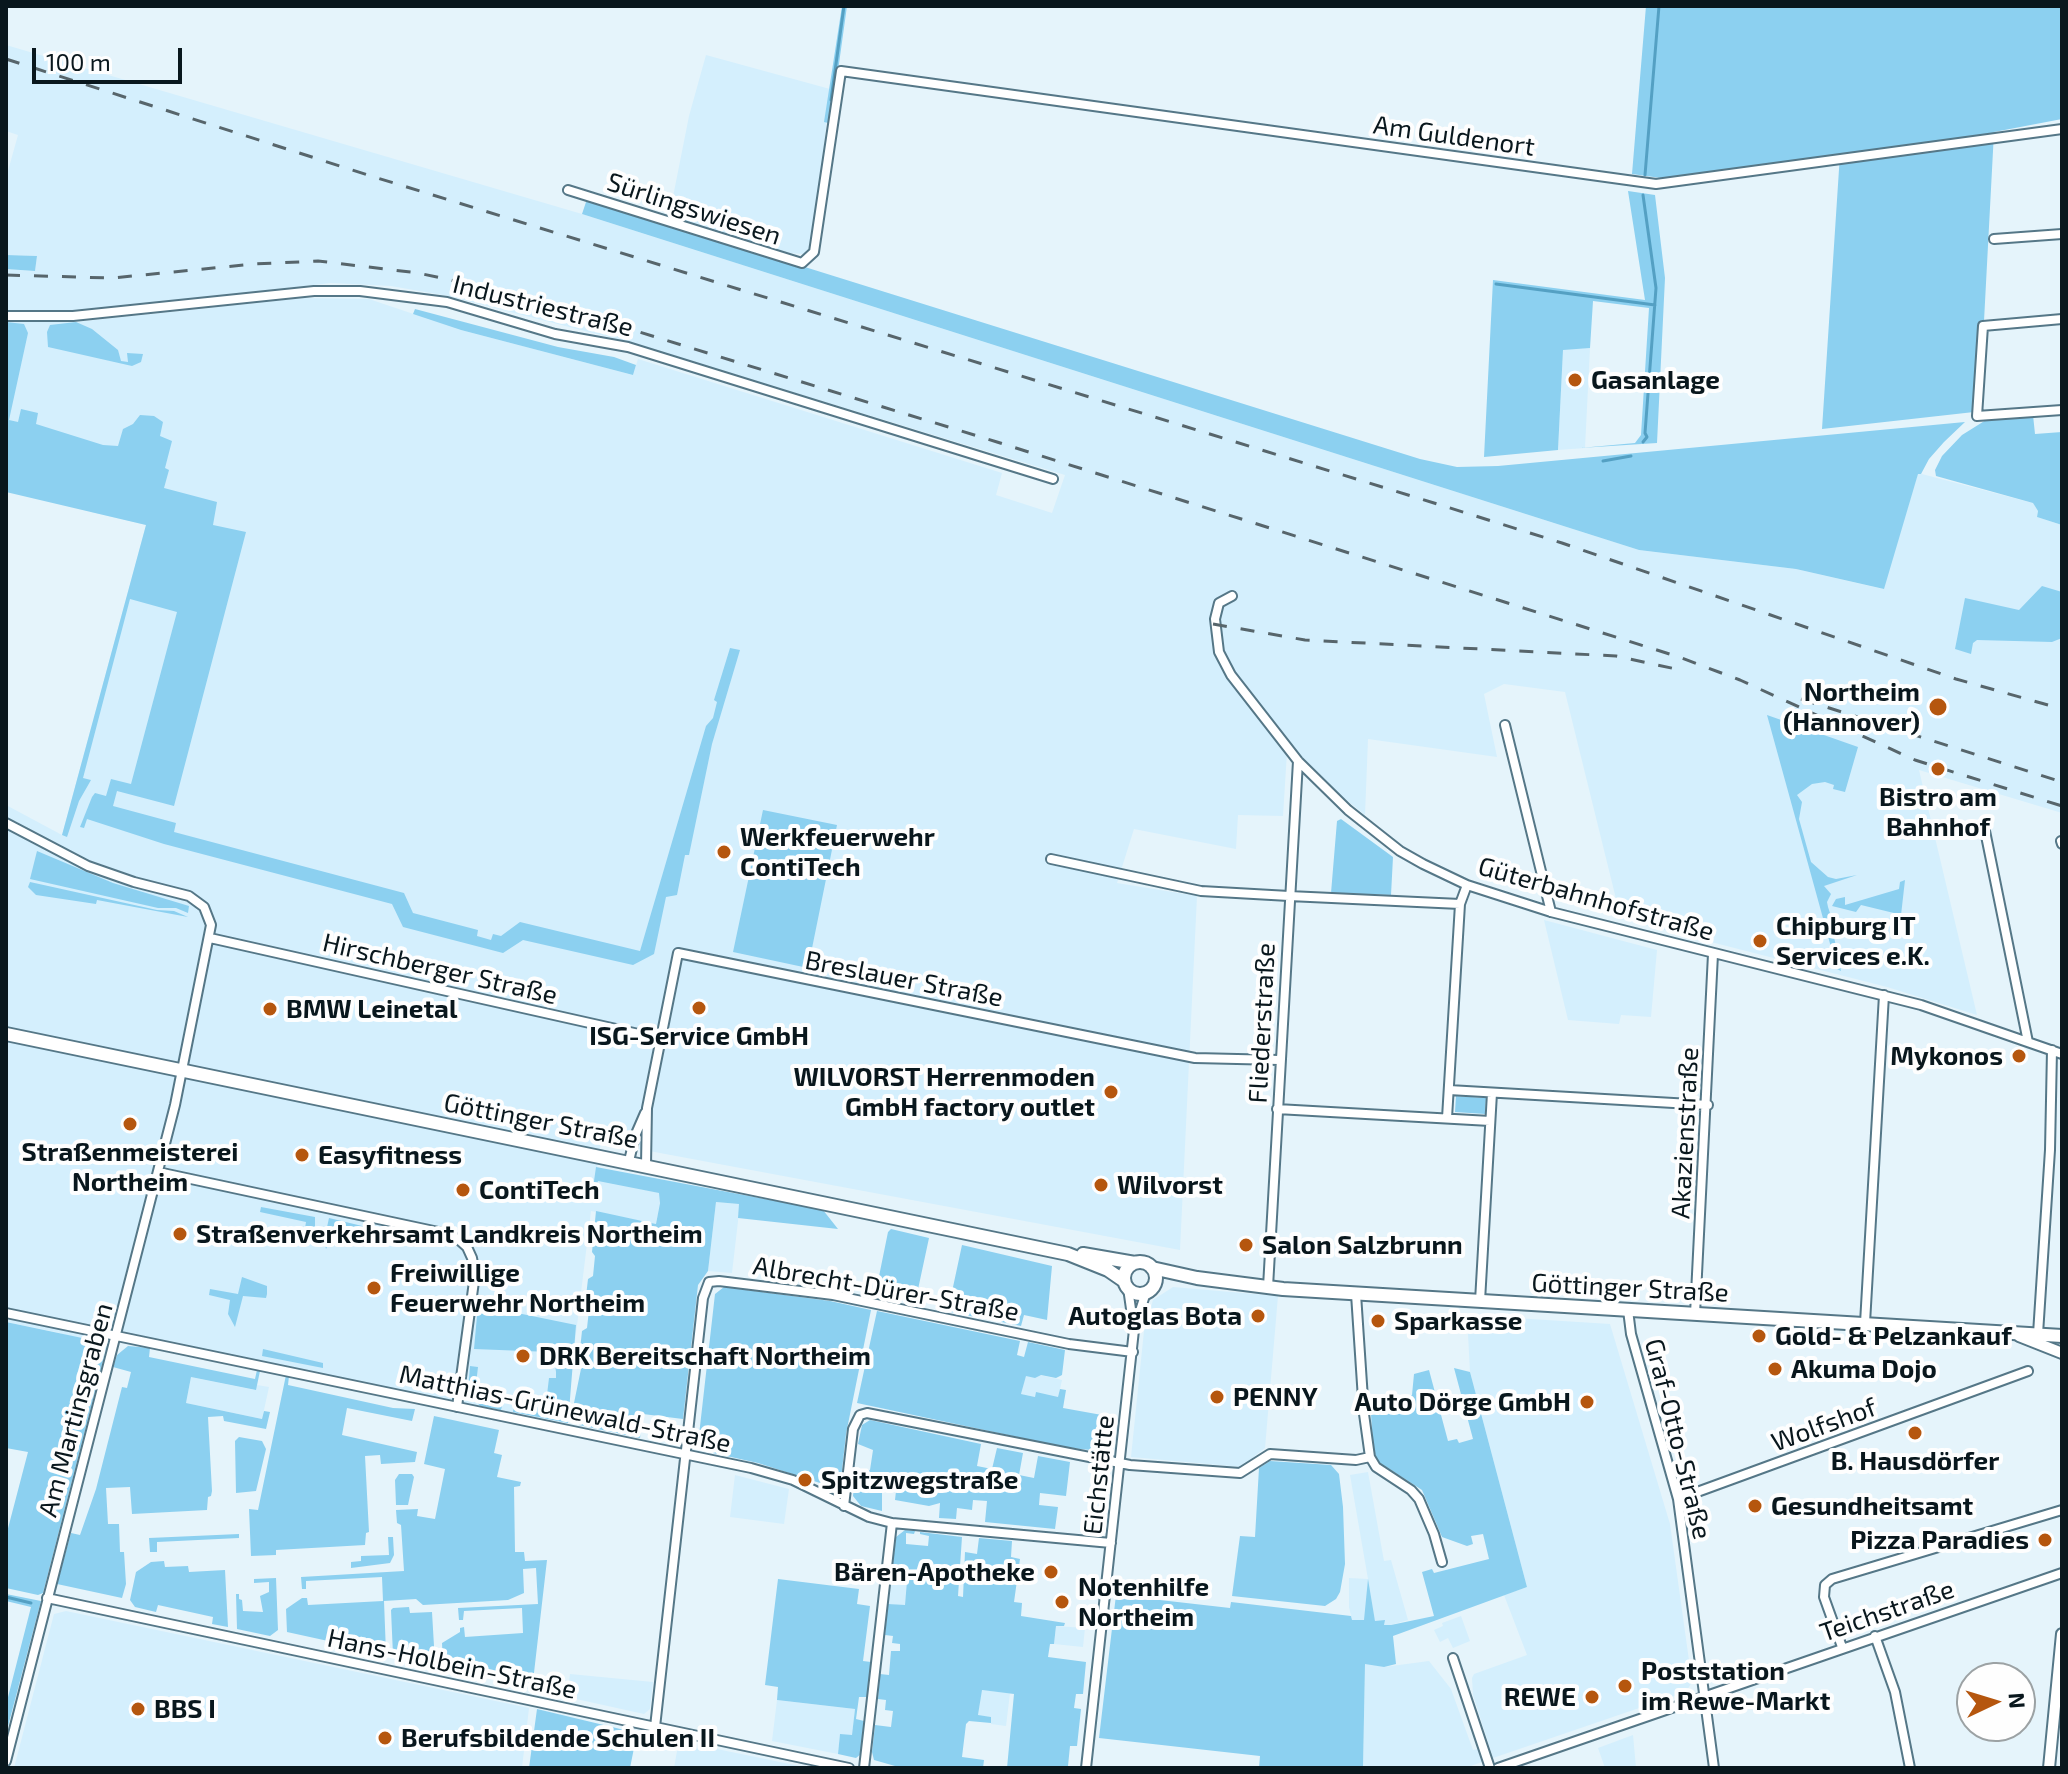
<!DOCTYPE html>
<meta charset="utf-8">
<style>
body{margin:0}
#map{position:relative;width:2068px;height:1774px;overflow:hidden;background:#e5f4fb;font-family:"Exo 2",sans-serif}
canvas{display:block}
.frame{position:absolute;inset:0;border:8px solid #09171d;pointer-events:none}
.north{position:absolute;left:1956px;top:1662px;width:80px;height:80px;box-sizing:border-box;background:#fefefe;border:2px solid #9ca2a4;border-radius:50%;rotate:86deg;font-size:22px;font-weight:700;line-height:32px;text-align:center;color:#09171d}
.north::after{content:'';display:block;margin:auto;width:28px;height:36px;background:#b5560e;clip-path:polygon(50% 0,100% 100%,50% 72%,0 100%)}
.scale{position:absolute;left:32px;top:48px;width:150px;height:36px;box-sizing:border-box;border:4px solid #09171d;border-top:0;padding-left:10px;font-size:24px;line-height:28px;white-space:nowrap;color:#09171d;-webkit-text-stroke:6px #fefefe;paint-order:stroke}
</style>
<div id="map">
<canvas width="2068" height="1774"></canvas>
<div class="frame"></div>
<div class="north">N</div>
<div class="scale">100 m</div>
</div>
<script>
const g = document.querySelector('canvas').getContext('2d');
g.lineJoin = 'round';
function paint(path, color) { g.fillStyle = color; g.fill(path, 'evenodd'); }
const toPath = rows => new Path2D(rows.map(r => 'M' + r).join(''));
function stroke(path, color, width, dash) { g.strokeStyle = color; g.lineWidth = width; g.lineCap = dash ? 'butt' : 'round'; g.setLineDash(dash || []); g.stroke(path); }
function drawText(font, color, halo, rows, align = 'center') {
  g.font = font + ' "Exo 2",sans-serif'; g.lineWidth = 8; g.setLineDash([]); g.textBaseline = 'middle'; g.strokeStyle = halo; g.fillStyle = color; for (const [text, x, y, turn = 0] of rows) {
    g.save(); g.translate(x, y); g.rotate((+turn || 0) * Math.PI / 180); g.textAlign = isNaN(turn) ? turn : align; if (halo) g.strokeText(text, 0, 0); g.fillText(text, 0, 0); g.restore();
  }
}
paint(toPath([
 [6,45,582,214,1639,550,1796,569,1883,589,1918,473,2033,503,2038,511,2037,517,2062,525,2062,813,1919,770,1977,1015,1887,987,1621,919,1565,692,1504,684,1484,694,1497,757,1368,739,1365,815,1287,752,1283,816,1238,815,1236,849,1134,829,1117,883,1197,896,1180,1250,601,1142,594,1188,598,1180,660,1193,660,1202,656,1224,591,1211,567,1407,568,1423,562,1427,113,1332,106,1357,97,1344,56,1332,6,1322,6,805,62,835,146,525,91,512,6,446,6,322,76,322,303,298,369,299,461,330,633,375,638,359,1002,473,996,495,1052,513,1065,475,628,342,448,296,391,286,331,283,93,310,6,311,6,269,35,271,37,256,6,255,6,178,18,135,6,131],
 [706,55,830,89,822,166,809,248,804,254,787,253,669,217,689,116],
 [1590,348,1585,448,1558,450,1563,349],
 [1544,920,1657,950,1651,1017,1621,1015,1619,1024,1568,1020],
 [716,1202,740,1204,732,1273,708,1271],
 [1173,1287,1278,1296,1265,1448,1241,1467,1131,1457,1144,1331,1153,1300],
 [1467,1315,1610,1324,1670,1524,1692,1682,1686,1692,1493,1758,1473,1695,1472,1678,1474,1674,1527,1655,1504,1595,1527,1587,1470,1372],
 [1026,1375,1040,1375,1062,1380,1058,1398,1037,1393,1035,1397,1021,1394],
 [191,1377,255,1390,257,1385,269,1387,262,1419,186,1403],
 [1368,1472,1384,1561,1391,1560,1408,1620,1391,1625,1384,1626,1384,1621,1375,1622,1368,1583,1365,1621,1352,1620,1349,1607,1349,1578,1368,1579,1350,1475],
 [735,1475,789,1489,784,1524,730,1517],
 [891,1579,908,1580,905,1606,888,1604],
 [66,1611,529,1708,522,1768,14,1768,54,1614],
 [1461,1616,1470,1641,1453,1648,1448,1638,1440,1642,1434,1630,1443,1626,1442,1623],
 [1056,1626,1085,1628,1083,1647,1054,1644],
 [1429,1661,1451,1689,1473,1750,1478,1749,1482,1762,1465,1768,1363,1768,1365,1663,1384,1667],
 [570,1674,653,1682,650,1709,644,1714,567,1697],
 [981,1690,1010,1693,1006,1726,991,1724,991,1717,978,1716],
 [777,1700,855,1709,852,1736,840,1735,838,1754,772,1741],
 [1633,1735,1636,1768,1605,1768,1598,1748],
 [679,1740,712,1748,809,1768,674,1768]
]), '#d4effd');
paint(toPath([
 [842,6,847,6,832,114,828,123,824,122],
 [1646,6,2062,6,2062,119,1994,132,1984,321,1980,322,1974,412,1822,429,1840,154,1668,179,1632,174],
 [1628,191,1655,195,1665,278,1657,443,1580,448,1635,443,1641,435,1649,308,1593,301,1590,348,1563,350,1558,450,1484,457,1493,280,1645,300],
 [587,199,1420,459,1457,467,1498,466,1965,422,1944,442,1929,459,1921,474,1918,474,1884,589,1796,569,1639,550,582,214],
 [6,255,37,256,35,271,6,269],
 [415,309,558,347,614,357,636,365,633,375,461,330,413,314],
 [6,322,24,324,28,333,9,420,18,422,21,409,38,413,36,424,103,445,118,446,123,429,133,424,140,415,154,416,163,422,160,436,172,441,165,468,169,470,164,488,217,502,213,525,246,532,174,806,117,791,113,806,176,823,174,832,404,893,413,913,478,930,477,936,491,940,493,934,501,936,520,922,640,951,706,726,713,718,717,702,714,700,730,648,740,650,712,744,689,855,685,855,677,895,666,897,654,954,633,965,523,940,503,953,403,927,392,904,164,844,87,819,84,828,80,827,92,797,95,793,106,796,111,779,131,784,177,612,130,599,83,778,91,780,79,801,67,837,62,835,146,525,6,492],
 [76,322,92,329,118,350,121,361,128,362,127,353,143,354,141,362,132,366,48,347,47,332,50,325],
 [2033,415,2035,434,2062,432,2062,525,2037,517,2038,511,2033,503,1936,476,1935,470,1942,456,1962,435,1986,420],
 [2042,586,2062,592,2062,638,2052,642,1977,640,1973,643,1971,654,1955,649,1965,598,2019,610],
 [1767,715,1858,747,1845,792,1833,789,1834,785,1825,782,1812,784,1797,795,1802,802,1799,819,1811,862,1828,877,1836,879,1857,875,1824,886,1831,894,1827,902,1828,907,1830,913,1835,914,1840,932,1834,937,1841,971,1837,969],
 [763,810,837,825,808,968,733,952],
 [1341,819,1393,857,1391,895,1331,893,1337,821],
 [37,851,113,883,189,906,188,913,176,908,158,908,30,879],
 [1905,880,1900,924,1894,922,1898,914,1861,905,1856,912,1832,906,1836,899,1845,897,1845,905,1899,889,1900,882],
 [30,882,157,910,174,911,188,917,97,900,96,904,36,895,28,887],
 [1456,1096,1486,1098,1485,1114,1455,1112],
 [596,1167,823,1210,838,1229,738,1218,739,1204,716,1202,708,1271,698,1285,683,1419,643,1414,640,1438,579,1425,574,1403,582,1364,579,1359,582,1331,587,1328,589,1310,585,1305,588,1279,593,1276,595,1256,592,1252,596,1211,656,1224,660,1203,659,1193,598,1181,596,1189,593,1188],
 [261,1207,315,1217,315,1230,305,1228,306,1222,260,1212],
 [329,1218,383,1231,382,1236,346,1229,345,1232,330,1226,328,1237,331,1238,326,1249,324,1241],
 [891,1229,929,1238,917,1294,883,1289,881,1297,875,1296,888,1232],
 [962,1245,1052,1266,1047,1320,1024,1315,1021,1326,992,1320,995,1302,984,1300,980,1318,951,1312,954,1302,950,1301],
 [242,1277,267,1286,267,1294,266,1298,243,1296,235,1327,228,1314,230,1300,209,1295,210,1289,238,1294],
 [724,1287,830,1301,871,1310,846,1434,841,1479,820,1483,758,1463,704,1451,698,1444,715,1294],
 [478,1305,576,1325,568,1423,513,1412,514,1403,503,1402,501,1410,480,1406,468,1391,470,1366,478,1367,475,1393,519,1401,519,1405,539,1407,540,1403,546,1403,549,1378,556,1378,556,1372,555,1365,549,1364,550,1352,474,1349],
 [877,1311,1020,1341,1017,1355,1024,1357,1028,1342,1065,1350,1062,1375,1056,1378,1041,1375,1035,1378,1026,1376,1021,1394,1035,1397,1036,1392,1058,1397,1060,1389,1066,1390,1063,1408,1113,1417,1110,1446,1102,1451,1069,1448,857,1403],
 [6,1322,87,1339,97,1344,104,1357,43,1593,38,1595,6,1588,6,1536,28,1452,6,1448],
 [128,1346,150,1348,149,1357,255,1379,257,1370,260,1371,256,1390,191,1377,186,1403,262,1419,264,1411,270,1412,266,1429,224,1421,223,1416,208,1417,212,1491,211,1496,208,1497,207,1510,132,1514,130,1487,106,1488,108,1524,119,1524,120,1552,124,1552,126,1584,122,1598,57,1584,71,1533,80,1535,96,1489,122,1387,127,1388,131,1372,113,1367,117,1355],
 [263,1349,323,1363,323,1368,262,1356],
 [1454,1368,1470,1372,1527,1587,1393,1636,1396,1664,1384,1667,1365,1664,1363,1768,1259,1768,1260,1756,1099,1738,1116,1595,1230,1608,1231,1602,1351,1616,1352,1620,1364,1620,1368,1579,1375,1621,1385,1620,1384,1625,1391,1625,1434,1616,1422,1572,1432,1569,1434,1573,1489,1559,1483,1534,1471,1536,1473,1544,1467,1546,1442,1537,1422,1490,1377,1461,1373,1446,1370,1398,1412,1395,1414,1374,1429,1370,1448,1441,1457,1439,1459,1443,1473,1439],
 [286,1375,289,1376,288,1385,393,1408,415,1409,412,1421,347,1408,342,1435,417,1452,415,1462,381,1464,380,1455,365,1456,369,1532,366,1533,365,1545,276,1550,276,1555,251,1556,249,1509,258,1510],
 [434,1416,499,1430,494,1453,502,1455,497,1477,521,1482,520,1486,514,1487,515,1552,524,1552,525,1561,547,1560,532,1690,502,1684,503,1678,443,1665,442,1643,460,1632,460,1628,464,1627,465,1637,523,1633,522,1608,464,1611,463,1620,459,1620,458,1608,538,1604,536,1568,523,1569,524,1593,508,1600,423,1605,416,1599,384,1601,386,1653,381,1652,379,1658,350,1652,351,1646,287,1632,286,1609,302,1598,307,1598,308,1605,383,1601,382,1577,306,1581,306,1589,302,1589,301,1577,404,1571,401,1525,397,1523,396,1510,418,1509,417,1516,435,1519,445,1469,424,1464],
 [870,1420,981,1444,977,1466,992,1469,997,1448,1023,1453,1019,1475,1034,1478,1038,1456,1070,1462,1066,1496,1040,1493,1039,1505,1058,1507,1055,1529,985,1522,987,1501,973,1500,972,1510,957,1508,956,1519,939,1518,940,1503,929,1506,895,1500,896,1491,882,1490,882,1511,861,1506,853,1496,856,1469,870,1470,873,1450,858,1444,862,1425],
 [239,1437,262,1441,266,1449,256,1491,236,1493,235,1441],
 [1270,1461,1331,1465,1339,1474,1343,1507,1345,1564,1340,1592,1336,1599,1325,1606,1232,1596,1240,1536,1255,1537,1259,1468],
 [399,1474,412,1474,414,1477,408,1505,396,1505,395,1480],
 [905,1530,915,1531,914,1534,906,1533,906,1544,928,1546,929,1536,920,1534,920,1532,962,1537,958,1596,963,1597,965,1552,977,1554,979,1538,1012,1541,1011,1557,1020,1559,1014,1602,1022,1603,1021,1616,1065,1623,1064,1626,1056,1626,1054,1644,1050,1644,1048,1657,1086,1662,1083,1694,1076,1694,1074,1708,1081,1709,1077,1746,1070,1746,1068,1766,1074,1768,1007,1768,1014,1694,982,1690,978,1715,991,1717,991,1723,969,1721,966,1724,962,1757,984,1760,983,1768,902,1768,874,1760,872,1752,875,1725,891,1727,893,1711,885,1710,886,1700,878,1699,880,1674,889,1675,891,1651,900,1651,900,1644,892,1643,893,1636,885,1635,888,1604,905,1605,907,1581,891,1579,896,1537],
 [239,1534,239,1538,157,1542,157,1552,150,1552,149,1538],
 [388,1537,393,1537,394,1555,390,1563,351,1568,351,1562,361,1561,361,1556,389,1555],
 [164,1561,165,1567,188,1566,189,1572,225,1570,228,1627,212,1624,213,1617,158,1605,156,1612,135,1607,130,1600,136,1572,151,1562],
 [276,1578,278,1630,270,1636,237,1629,236,1594,239,1594,239,1599,242,1600,243,1611,263,1612,260,1596,269,1592,269,1582,254,1583,254,1579],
 [778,1579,859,1589,857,1604,870,1606,863,1661,871,1662,867,1697,859,1697,856,1719,864,1721,861,1754,856,1758,838,1754,840,1734,852,1735,855,1709,777,1700,778,1687,765,1685],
 [6,1594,41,1601,6,1734,6,1705,31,1607,6,1601],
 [409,1607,410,1613,432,1612,435,1663,393,1655,391,1610,393,1608],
 [537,1709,637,1733,630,1768,529,1768]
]), '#8cd0f0');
stroke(toPath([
 [831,100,844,6],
 [1645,175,1659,6],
 [1496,284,1655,305],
 [1643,442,1647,437,1645,433,1656,288,1643,195],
 [1603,461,1631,456],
 [6,1597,31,1603]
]), '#54a0c3', 3);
const minor = toPath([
 [568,190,802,263,814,252,841,71,1656,184,2062,129],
 [1994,239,2062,234],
 [6,316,73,316,314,291,360,291,447,302,555,334,628,347,1053,479],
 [2062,319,1983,326,1977,416,2062,410],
 [1232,596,1219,603,1215,619,1219,652,1231,675,1298,761,1348,810,1400,851,1423,864,1467,885,1551,912,1921,1005,2062,1054],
 [1505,725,1551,912],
 [6,823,88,866,134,882,189,896,204,907,211,925,175,1105,6,1761],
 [1984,826,2028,1042],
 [2061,841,2062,844],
 [1051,859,1201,891,1289,896,1460,904,1467,885],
 [210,938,661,1039],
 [1449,1090,1708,1105],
 [1277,1109,1490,1121],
 [1447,1118,1460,904],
 [629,1161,635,1136,645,1113],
 [646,1165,647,1108,678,953,1195,1058,1279,1060],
 [158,1172,448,1234,458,1239,467,1247,472,1258,475,1274,457,1407],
 [1268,1287,1298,761],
 [1128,1288,1133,1323],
 [1356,1294,1364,1414,1370,1457,1376,1467,1411,1490,1419,1499,1434,1534,1442,1562],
 [1480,1301,1492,1093],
 [1628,1310,1631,1334,1678,1499,1714,1768],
 [6,1313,751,1468,793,1480,869,1517,892,1523,1111,1543],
 [1695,1314,1713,954],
 [1865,1323,1884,995],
 [2038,1334,2050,1150,2052,1050],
 [1678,1499,2028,1371],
 [844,1506,853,1429,860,1415,867,1413,1130,1465,1240,1473,1270,1454,1356,1460,1370,1457],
 [47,1598,849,1768],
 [1875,1636,1895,1692,1910,1768],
 [1842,1647,1824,1597,1825,1585,1832,1579,2062,1510],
 [1453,1658,1490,1768],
 [655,1727,703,1298,709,1282,719,1281,833,1295,1069,1344,1133,1352],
 [864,1768,892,1523],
 [1086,1768,1134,1330,1146,1292],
 [1498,1768,2062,1573]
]);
const tertiary = toPath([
 [2019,1336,2062,1353],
 [2049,1768,2062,1634]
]);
const secondary = toPath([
 [6,1034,1068,1254,1108,1270,1124,1281],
 [1083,1254,1135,1263],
 '1124 1278a16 16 0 1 1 32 0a16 16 0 1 1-32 0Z',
 [1152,1268,1197,1278,1283,1289,2062,1336]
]);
stroke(minor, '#557787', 12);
stroke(tertiary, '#557787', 14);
stroke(secondary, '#557787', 16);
stroke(minor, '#fff', 8);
stroke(tertiary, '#fff', 10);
stroke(secondary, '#fff', 12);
stroke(toPath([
 [6,59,371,176,1434,503,1562,543,1956,679,2062,709],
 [6,275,112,278,254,264,318,261,418,273,469,284,571,311,997,442,1679,657,1740,680,1915,760,2062,806],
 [1213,624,1305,640,1616,656,1685,671],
 [1801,699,2062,782]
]), '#57656b', 3, [14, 14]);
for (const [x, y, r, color] of [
 [1575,380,8,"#b5560e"],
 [1938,707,10,"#b5560e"],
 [1938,769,8,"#b5560e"],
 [724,852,8,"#b5560e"],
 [1760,941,8,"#b5560e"],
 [699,1008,8,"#b5560e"],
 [270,1009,8,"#b5560e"],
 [2019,1056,8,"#b5560e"],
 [1111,1092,8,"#b5560e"],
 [130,1124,8,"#b5560e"],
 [302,1155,8,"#b5560e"],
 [1101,1185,8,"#b5560e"],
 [463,1190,8,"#b5560e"],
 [180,1234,8,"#b5560e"],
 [1246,1245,8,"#b5560e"],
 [374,1288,8,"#b5560e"],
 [1258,1316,8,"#b5560e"],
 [1378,1321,8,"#b5560e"],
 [1759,1336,8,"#b5560e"],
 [523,1356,8,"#b5560e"],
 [1775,1369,8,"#b5560e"],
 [1217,1397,8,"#b5560e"],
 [1587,1402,8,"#b5560e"],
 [1915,1433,8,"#b5560e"],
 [805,1480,8,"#b5560e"],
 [1755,1506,8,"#b5560e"],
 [2045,1540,8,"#b5560e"],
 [1051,1572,8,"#b5560e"],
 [1062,1602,8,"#b5560e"],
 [1625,1686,8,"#b5560e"],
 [1592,1697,8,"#b5560e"],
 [138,1709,8,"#b5560e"],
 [385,1738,8,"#b5560e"]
]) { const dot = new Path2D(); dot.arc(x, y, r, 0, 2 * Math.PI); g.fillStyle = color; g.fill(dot); stroke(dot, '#fefefe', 3); }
drawText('26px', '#09171d', '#fefefe', [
 ["Am Guldenort",1454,136,8],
 ["Sürlingswiesen",694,209,18],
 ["Industriestraße",543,306,14],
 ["Güterbahnhofstraße",1596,899,16],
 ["Hirschberger Straße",440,969,13],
 ["Breslauer Straße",904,979,11],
 ["Fliederstraße",1262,1023,-87],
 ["Göttinger Straße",541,1121,11],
 ["Akazienstraße",1685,1133,-87],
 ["Göttinger Straße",1630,1288,3],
 ["Albrecht-Dürer-Straße",886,1289,10],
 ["Matthias-Grünewald-Straße",565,1409,12],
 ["Am Martinsgraben",76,1410,-75],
 ["Wolfshof",1824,1425,-20],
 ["Graf-Otto-Straße",1678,1439,76],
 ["Eichstätte",1099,1475,-84],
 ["Teichstraße",1887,1611,-19],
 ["Hans-Holbein-Straße",452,1664,12]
]);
drawText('bold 26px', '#09171d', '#fefefe', [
 ["Gasanlage",1591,380],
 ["Northeim",1920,692,"right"],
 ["(Hannover)",1920,722,"right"],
 ["Bistro am",1938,797,"center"],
 ["Bahnhof",1938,827,"center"],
 ["Werkfeuerwehr",740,837],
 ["ContiTech",740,867],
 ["Chipburg IT",1776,926],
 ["Services e.K.",1776,956],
 ["BMW Leinetal",286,1009],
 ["ISG-Service GmbH",699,1036,"center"],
 ["Mykonos",2003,1056,"right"],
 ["WILVORST Herrenmoden",1095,1077,"right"],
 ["GmbH factory outlet",1095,1107,"right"],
 ["Straßenmeisterei",130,1152,"center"],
 ["Northeim",130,1182,"center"],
 ["Easyfitness",318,1155],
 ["Wilvorst",1117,1185],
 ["ContiTech",479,1190],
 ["Straßenverkehrsamt Landkreis Northeim",196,1234],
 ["Salon Salzbrunn",1262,1245],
 ["Freiwillige",390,1273],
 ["Feuerwehr Northeim",390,1303],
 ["Autoglas Bota",1242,1316,"right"],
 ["Sparkasse",1394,1321],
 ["Gold- & Pelzankauf",1775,1336],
 ["DRK Bereitschaft Northeim",539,1356],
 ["Akuma Dojo",1791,1369],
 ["PENNY",1233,1397],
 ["Auto Dörge GmbH",1571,1402,"right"],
 ["B. Hausdörfer",1915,1461,"center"],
 ["Spitzwegstraße",821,1480],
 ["Gesundheitsamt",1771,1506],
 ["Pizza Paradies",2029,1540,"right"],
 ["Bären-Apotheke",1035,1572,"right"],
 ["Notenhilfe",1078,1587],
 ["Northeim",1078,1617],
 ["Poststation",1641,1671],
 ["im Rewe-Markt",1641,1701],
 ["REWE",1576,1697,"right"],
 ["BBS I",154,1709],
 ["Berufsbildende Schulen II",401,1738]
], 'left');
</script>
